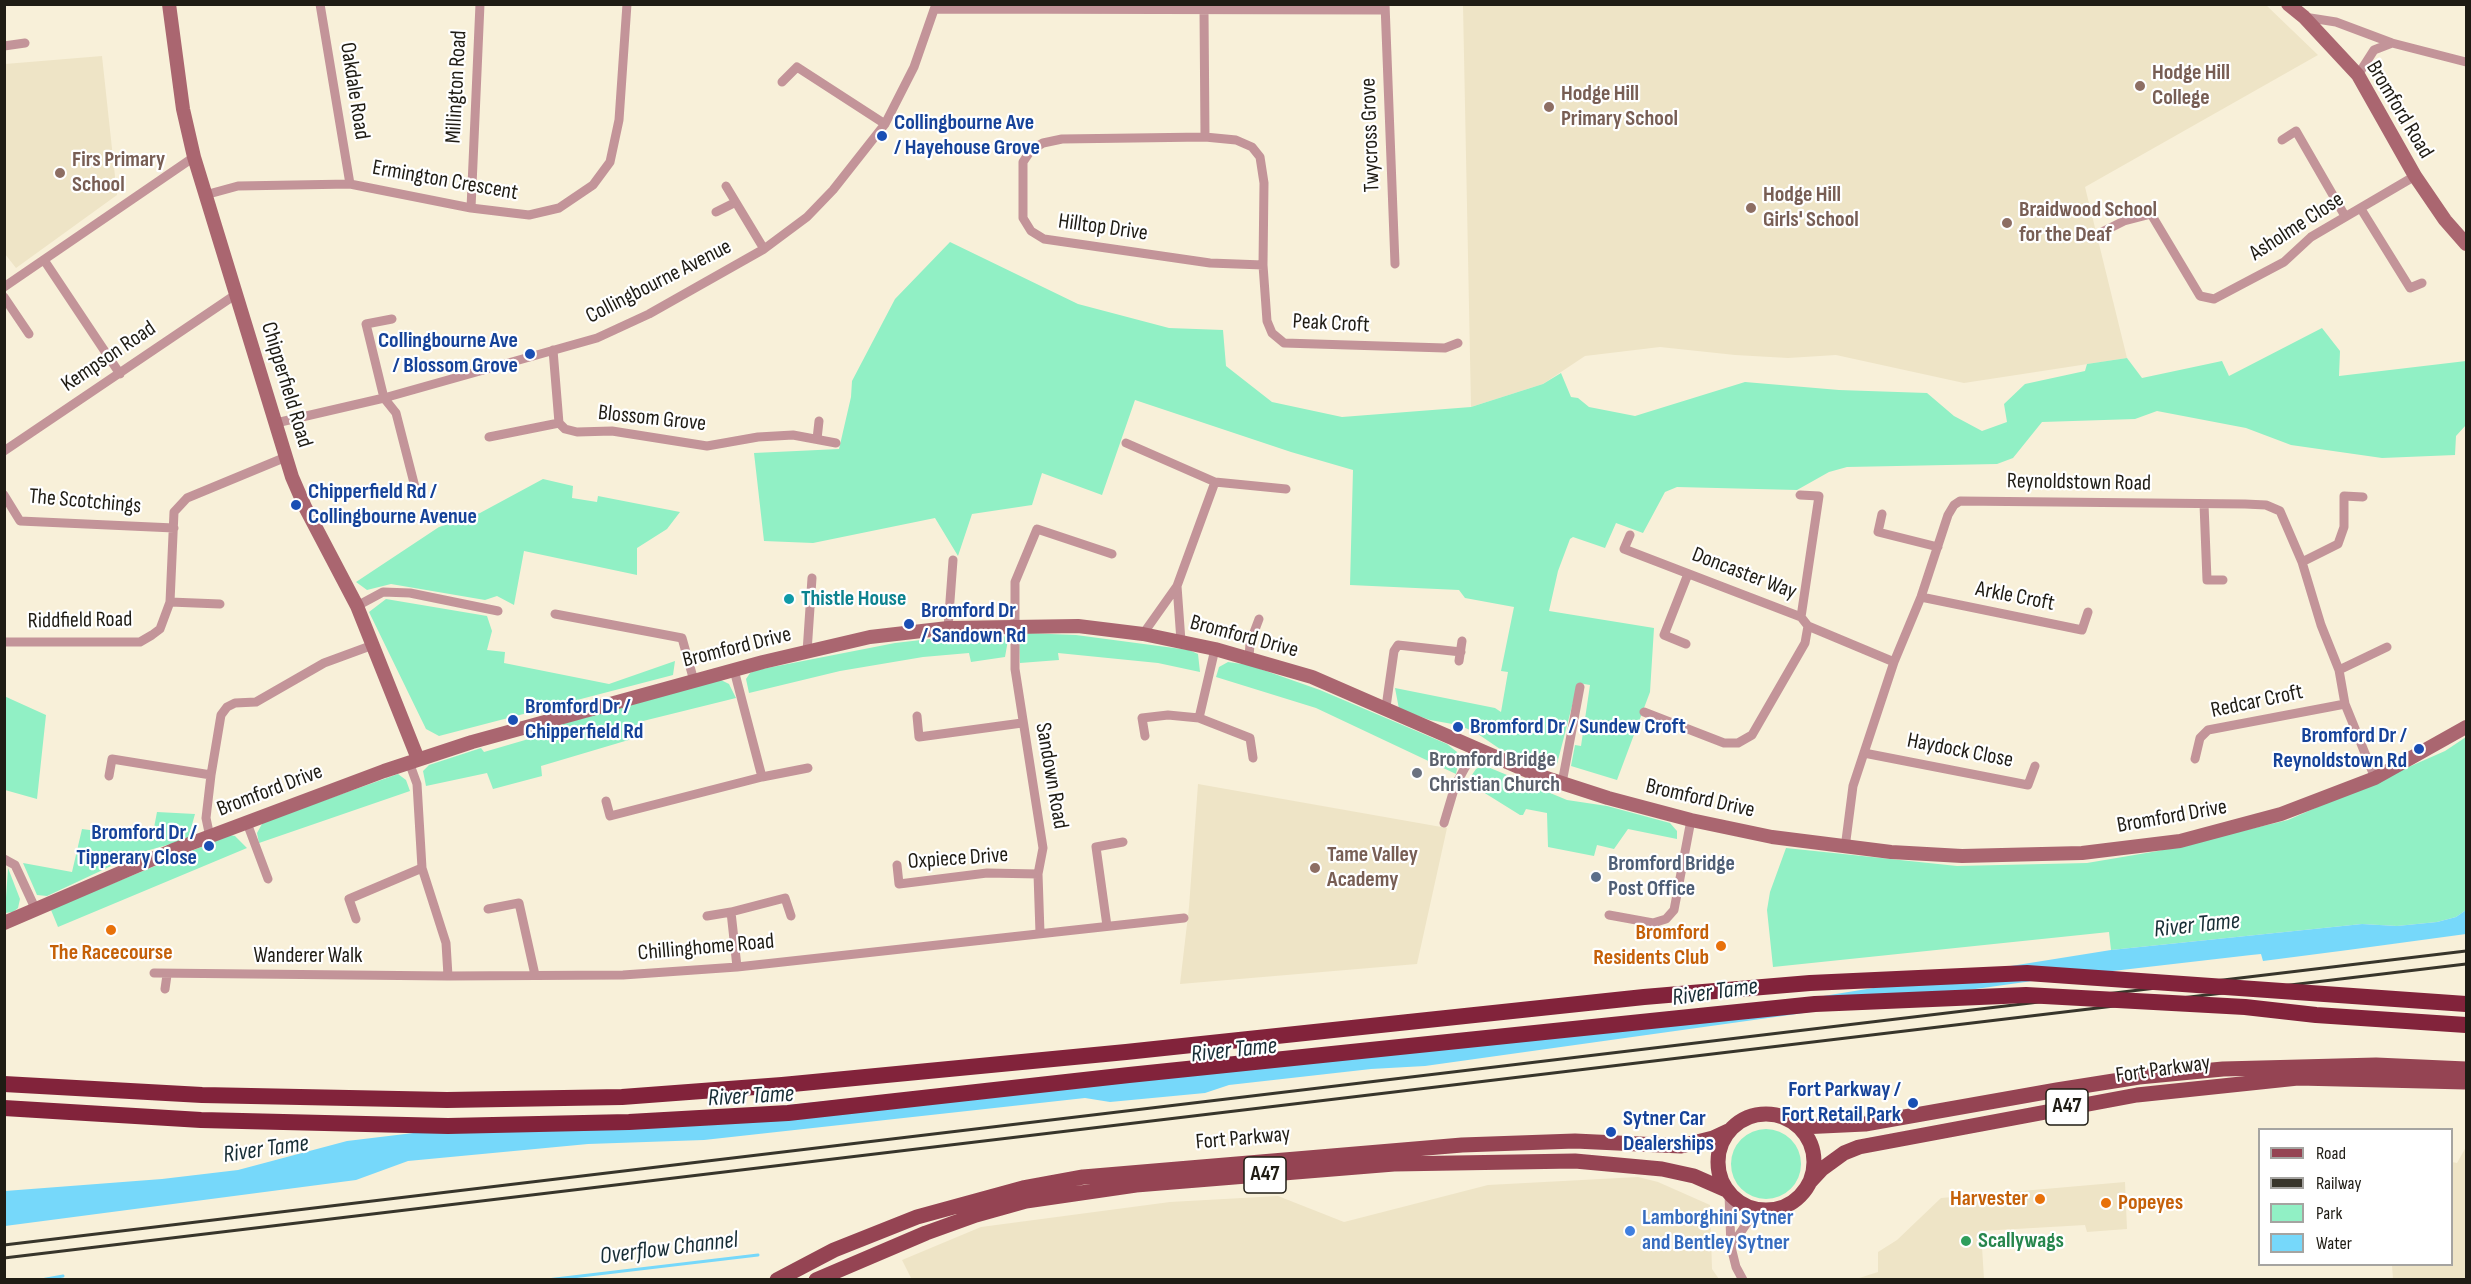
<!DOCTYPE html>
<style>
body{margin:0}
#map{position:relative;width:2471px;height:1284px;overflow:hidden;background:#f8f0d9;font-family:"Sofia Sans Condensed",sans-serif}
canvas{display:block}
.frame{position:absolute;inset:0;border:6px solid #1f1c14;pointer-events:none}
.legend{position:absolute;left:2258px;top:1128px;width:195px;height:138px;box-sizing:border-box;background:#fff;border:2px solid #a5a4a1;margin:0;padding:8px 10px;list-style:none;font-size:18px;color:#1f1c14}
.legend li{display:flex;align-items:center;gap:12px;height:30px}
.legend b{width:30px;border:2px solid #a5a4a1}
</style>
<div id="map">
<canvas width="2471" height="1284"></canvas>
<div class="frame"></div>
<ul class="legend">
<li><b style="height:8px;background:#954453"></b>Road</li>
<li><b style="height:8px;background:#38352b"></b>Railway</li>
<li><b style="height:16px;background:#91f0c5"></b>Park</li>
<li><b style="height:16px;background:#76d8fa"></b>Water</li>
</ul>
</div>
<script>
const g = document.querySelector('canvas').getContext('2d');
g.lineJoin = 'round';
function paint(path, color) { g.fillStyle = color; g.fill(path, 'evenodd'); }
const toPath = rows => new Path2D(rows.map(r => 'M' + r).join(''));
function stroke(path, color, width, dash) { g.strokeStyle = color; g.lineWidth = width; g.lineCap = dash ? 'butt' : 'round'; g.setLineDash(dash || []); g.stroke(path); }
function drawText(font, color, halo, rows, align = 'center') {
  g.font = font + ' "Sofia Sans Condensed",sans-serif'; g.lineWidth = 4.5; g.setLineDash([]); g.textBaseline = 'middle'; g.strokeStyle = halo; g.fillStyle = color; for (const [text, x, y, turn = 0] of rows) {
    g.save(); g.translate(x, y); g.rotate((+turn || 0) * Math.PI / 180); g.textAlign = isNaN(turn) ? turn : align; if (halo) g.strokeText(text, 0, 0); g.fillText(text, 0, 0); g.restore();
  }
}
paint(toPath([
 [1463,5,2266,5,2318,55,2085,187,2127,358,1964,383,1836,355,1788,358,1735,355,1660,347,1585,356,1543,384,1471,407],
 [102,56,117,195,16,268,5,254,5,64],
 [1198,784,1447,828,1417,964,1180,984,1189,907],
 [2466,1147,2466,1279,2393,1279,2392,1265,2452,1264,2452,1162,2457,1163],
 [1638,1177,1658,1182,1710,1205,1712,1269,1719,1279,912,1280,902,1260,981,1227,1170,1202,1278,1196,1344,1222,1488,1185],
 [2125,1182,2127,1229,2087,1232,2085,1225,1981,1231,1984,1279,1856,1279,1878,1272,1878,1252,1897,1240,1941,1198]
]), '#eee4c6');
paint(toPath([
 [950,242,1078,304,1169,328,1223,330,1226,366,1272,402,1342,417,1471,407,1543,384,1561,373,1571,397,1578,398,1589,407,1635,416,1745,382,1839,390,1927,393,1954,416,1982,431,2007,422,2004,404,2025,384,2085,371,2087,364,2127,358,2142,378,2222,361,2229,376,2322,328,2340,351,2339,376,2466,361,2466,425,2456,436,2455,455,2382,458,2291,445,2246,428,2157,411,2135,419,2042,422,2013,458,1997,464,1847,467,1829,472,1797,490,1677,487,1665,492,1643,533,1616,523,1605,548,1573,537,1570,539,1558,571,1549,611,1654,628,1650,692,1617,780,1571,766,1575,745,1581,746,1590,685,1578,683,1557,764,1541,765,1500,749,1475,732,1458,725,1430,720,1399,709,1395,688,1495,708,1501,712,1508,672,1501,671,1514,607,1465,598,1459,590,1350,585,1353,470,1291,452,1135,400,1102,495,1042,473,1032,505,972,514,958,556,935,518,813,543,764,541,754,453,839,449,851,397,852,381,895,299],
 [543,479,573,486,572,498,597,502,598,496,680,512,667,529,637,548,637,575,524,551,514,605,497,596,485,600,391,584,367,590,356,582,439,527,480,513],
 [386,599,487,616,492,631,487,650,505,652,504,663,609,684,675,661,673,675,439,736,426,729,369,612],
 [999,631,1008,640,1005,657,971,662,969,653,923,657,840,671,749,693,746,679,750,673,757,670,895,643],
 [1025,633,1076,635,1189,650,1198,654,1200,672,1158,663,1058,653,1059,660,1020,663,1019,640],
 [1228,662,1249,665,1320,690,1447,744,1457,752,1459,759,1456,774,1316,708,1216,677,1219,667],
 [721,680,729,684,736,698,639,722,642,736,541,766,542,776,493,789,487,773,426,786,423,771,429,765,481,748,484,752,532,738,531,735,544,729],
 [4,696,46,715,37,799,5,790],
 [2466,737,2466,910,2456,917,2437,922,2397,926,2362,924,2111,950,2109,932,1773,967,1767,910,1770,892,1786,848,1957,866,2087,863,2158,851,2288,820,2445,751],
 [1483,765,1567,800,1607,806,1670,823,1677,831,1677,839,1628,829,1614,849,1597,845,1594,856,1548,847,1547,813,1526,809,1523,815,1520,815,1467,782,1476,769],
 [398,774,406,780,410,791,259,843,257,833,263,822],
 [157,812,195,814,188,839,139,853,47,896,37,895,23,863,72,872,82,829,152,838],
 [230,835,235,836,247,848,58,927,51,910,56,907],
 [8,868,20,899,18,908,13,912,5,913],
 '1731 1164a35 35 0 1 1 70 0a35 35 0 1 1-70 0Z'
]), '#91f0c5');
paint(toPath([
 [2466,910,2466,934,2348,950,2263,961,2261,954,2251,955,2061,977,1425,1066,1371,1069,1229,1085,1205,1093,1110,1102,1085,1098,704,1140,588,1144,408,1161,356,1180,5,1226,5,1191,162,1179,238,1170,347,1141,496,1123,703,1114,1817,997,2111,950,2362,924,2397,926,2437,922,2456,917]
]), '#76d8fa');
stroke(toPath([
 [41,1280,63,1276],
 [547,1280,758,1255]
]), '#76d8fa', 3);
stroke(toPath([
 [320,4,350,184],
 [1385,4,1395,264],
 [935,9,1385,10],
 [1204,10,1205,137,1236,140,1252,147,1260,157,1264,183,1263,265,1210,263,1044,239,1031,231,1023,218,1023,162,1031,150,1043,143,1062,139,1205,137],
 [2304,17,2336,22,2392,43,2466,62],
 [4,46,25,43],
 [2358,75,2374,50,2392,43],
 [782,82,797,67,885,124],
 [2282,140,2296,131,2345,216],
 [726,186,764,249],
 [205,195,238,186,350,184,471,208,529,215,559,208,593,185,610,162,619,120,627,4],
 [471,208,480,4],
 [2361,209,2410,288,2422,283],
 [716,212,734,203],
 [2102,232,2124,221,2151,214,2200,296,2214,299,2284,262,2311,237,2415,176],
 [44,260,120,374],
 [1263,265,1267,321,1272,333,1284,343,1445,348,1458,343],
 [4,287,194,157],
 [4,297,29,334],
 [392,319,366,324,384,398,396,413,415,487],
 [553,350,559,423,565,429,577,432,612,431,707,446,758,437,793,435,836,443],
 [276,423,384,398,597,338,649,314,764,249,807,217,833,190,885,124,914,67,936,4],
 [489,437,559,423],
 [817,439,819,421],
 [1126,443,1215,482,1286,489],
 [4,451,235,295],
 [4,495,20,521,174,528],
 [1800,495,1819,496,1801,617],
 [2204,504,2207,580,2223,580],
 [1882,514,1878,532,1938,547],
 [1630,535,1624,549,1801,617,1808,626,1894,662],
 [2302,562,2338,544,2344,527,2344,496,2363,497],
 [1177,586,1181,641],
 [1921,597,2082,630,2088,612],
 [170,602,220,604],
 [357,606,383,592,410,593,498,611],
 [555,614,682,638,694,681],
 [948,628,953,560],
 [1143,634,1177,586,1215,482],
 [4,642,140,642,152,635,160,629,170,602,174,512,187,498,286,457],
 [1686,644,1664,635,1688,574],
 [807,652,812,578],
 [1249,658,1250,643,1259,619],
 [1459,661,1462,641],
 [734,670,762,777],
 [2339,670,2387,647],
 [1386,707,1394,651,1398,645,1461,652],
 [1644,712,1724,743,1738,743,1752,735,1805,643,1808,626],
 [917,716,919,737,1022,723],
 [1199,718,1215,649],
 [1145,736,1142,718,1168,715,1199,718,1250,738,1253,758],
 [1864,753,2028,785,2035,766],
 [2195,759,2200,738,2208,730,2345,704],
 [409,762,417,784,422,868,446,943,448,976,623,975,737,967,1184,918],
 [109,776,112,759,211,775],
 [1562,783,1580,687],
 [606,801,610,816,762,777,808,768],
 [247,823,268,879],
 [1444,823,1455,786,1475,749],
 [210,837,206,818,211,775,221,715,227,707,235,703,256,702,324,663,373,645],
 [1845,848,1853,786,1894,662,1921,597,1948,515,1954,505,1960,501,2245,504,2266,505,2280,511,2302,562,2321,625,2339,670,2345,704,2375,778],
 [4,859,15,865,35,908],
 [897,865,899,884,987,873,1038,874],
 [488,909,519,903,535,975],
 [1609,915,1653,923,1666,919,1674,910,1691,820],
 [707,916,731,912],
 [356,919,349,899,422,868],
 [1107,926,1096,847,1123,842],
 [1040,933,1038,874,1043,848,1015,669,1015,582,1037,529,1112,554],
 [737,967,731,912,785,898,791,916],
 [154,973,448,976],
 [165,989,167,975],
 [1729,1194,1731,1247,1736,1267,1743,1280],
 [1732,1245,1749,1220,1768,1211]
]), '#c39499', 9);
stroke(toPath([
 [169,4,183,109,194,157,292,477,305,507,357,606,418,759],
 [2288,4,2304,17,2358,75,2415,176,2445,220,2466,244],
 [4,923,176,849,384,771,472,742,763,662,870,637,948,628,1078,626,1143,634,1215,649,1312,677,1537,775,1608,798,1691,820,1772,837,1891,852,1962,856,2082,853,2180,841,2281,814,2375,778,2466,727]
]), '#aa6670', 14);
stroke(toPath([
 '1718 1162a48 48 0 1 1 96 0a48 48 0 1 1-96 0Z',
 [1801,1127,1865,1124,2057,1090,2139,1077,2223,1069,2376,1065,2466,1069],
 [1809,1183,1822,1169,1844,1153,1859,1147,2137,1095,2298,1078,2466,1082],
 [777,1280,834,1250,917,1217,1023,1188,1083,1177,1462,1145,1575,1141,1681,1146,1713,1138,1728,1131],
 [816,1280,926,1233,976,1215,1026,1201,1136,1185,1394,1164,1575,1161,1662,1169,1694,1176,1726,1190]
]), '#954453', 15);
stroke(toPath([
 [4,1245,2466,951],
 [4,1258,2466,964]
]), '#38352b', 3);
stroke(toPath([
 [4,1084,202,1095,447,1100,622,1097,782,1085,1126,1052,1644,997,1810,983,2027,973,2466,1004],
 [4,1108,201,1120,448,1126,629,1122,788,1113,1129,1075,1815,1004,2026,995,2245,1007,2316,1015,2466,1025]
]), '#82233b', 16);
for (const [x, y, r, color] of [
 [2140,86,6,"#8d6e63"],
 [1549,107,6,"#8d6e63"],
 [882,136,6,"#1a4fb4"],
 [60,173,6,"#8d6e63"],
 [1751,208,6,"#8d6e63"],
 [2007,223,6,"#8d6e63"],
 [530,354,6,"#1a4fb4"],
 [296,505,6,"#1a4fb4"],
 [789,599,6,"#0f9aa8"],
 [909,624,6,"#1a4fb4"],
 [513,720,6,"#1a4fb4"],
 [1458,727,6,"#1a4fb4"],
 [2419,749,6,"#1a4fb4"],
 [1417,773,6,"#6b7280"],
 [209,846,6,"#1a4fb4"],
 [1315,868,6,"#8d6e63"],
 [1596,877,6,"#5c6f8a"],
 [111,930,6,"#e8710a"],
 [1721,946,6,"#e8710a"],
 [1913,1103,6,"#1a4fb4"],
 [1611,1132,6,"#1a4fb4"],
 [2040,1199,6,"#e8710a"],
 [2106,1203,6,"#e8710a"],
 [1630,1231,6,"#3f7fe0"],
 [1966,1241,6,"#2e9e5b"]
]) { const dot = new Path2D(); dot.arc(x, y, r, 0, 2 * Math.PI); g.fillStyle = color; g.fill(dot); stroke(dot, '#fff', 2); }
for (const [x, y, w] of [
 [2067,1107,42],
 [1265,1175,42]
]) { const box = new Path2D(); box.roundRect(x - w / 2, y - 18, w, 36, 4.5); g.fillStyle = '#fff'; g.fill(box); stroke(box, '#1f1c14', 1.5); }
drawText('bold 21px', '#1f1c14', null, [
 ["A47",2067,1107],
 ["A47",1265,1175]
]);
drawText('bold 22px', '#785e54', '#fff', [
 ["Hodge Hill",2152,73],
 ["College",2152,98],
 ["Hodge Hill",1561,94],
 ["Primary School",1561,119],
 ["Firs Primary",72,160],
 ["School",72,185],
 ["Hodge Hill",1763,195],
 ["Girls' School",1763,220],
 ["Braidwood School",2019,210],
 ["for the Deaf",2019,235],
 ["Tame Valley",1327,855],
 ["Academy",1327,880]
], 'left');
drawText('22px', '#1f1c14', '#fff', [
 ["Millington Road",457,87,-87],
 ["Oakdale Road",354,91,81],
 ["Bromford Road",2399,110,59],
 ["Twycross Grove",1371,135,-92],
 ["Ermington Crescent",445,181,10],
 ["Asholme Close",2297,227,-33],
 ["Hilltop Drive",1103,228,8],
 ["Collingbourne Avenue",659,282,-27],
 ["Peak Croft",1331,324,3],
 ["Kempson Road",109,357,-34],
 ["Chipperfield Road",286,385,73],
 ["Blossom Grove",652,419,6],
 ["Reynoldstown Road",2079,483,1],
 ["The Scotchings",85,502,5],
 ["Doncaster Way",1744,574,21],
 ["Arkle Croft",2015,597,11],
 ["Riddfield Road",80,621,-1],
 ["Bromford Drive",1244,637,15],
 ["Bromford Drive",737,648,-14],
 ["Redcar Croft",2257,702,-12],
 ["Haydock Close",1960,751,11],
 ["Sandown Road",1051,776,80],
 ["Bromford Drive",270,791,-21],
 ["Bromford Drive",1700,799,13],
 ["Bromford Drive",2172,817,-10],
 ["Oxpiece Drive",958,859,-4],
 ["Chillinghome Road",706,948,-5],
 ["Wanderer Walk",308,956],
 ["Fort Parkway",2163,1070,-8],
 ["Fort Parkway",1243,1139,-5]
]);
drawText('bold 22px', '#164399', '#fff', [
 ["Collingbourne Ave",894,123],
 ["/ Hayehouse Grove",894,148],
 ["Collingbourne Ave",518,341,"right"],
 ["/ Blossom Grove",518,366,"right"],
 ["Chipperfield Rd /",308,492],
 ["Collingbourne Avenue",308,517],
 ["Bromford Dr",921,611],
 ["/ Sandown Rd",921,636],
 ["Bromford Dr /",525,707],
 ["Chipperfield Rd",525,732],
 ["Bromford Dr / Sundew Croft",1470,727],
 ["Bromford Dr /",2407,736,"right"],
 ["Reynoldstown Rd",2407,761,"right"],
 ["Bromford Dr /",197,833,"right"],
 ["Tipperary Close",197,858,"right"],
 ["Fort Parkway /",1901,1090,"right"],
 ["Fort Retail Park",1901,1115,"right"],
 ["Sytner Car",1623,1119],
 ["Dealerships",1623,1144]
], 'left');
drawText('bold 22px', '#0d838f', '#fff', [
 ["Thistle House",801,599]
], 'left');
drawText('bold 22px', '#5b616d', '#fff', [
 ["Bromford Bridge",1429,760],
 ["Christian Church",1429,785]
], 'left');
drawText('bold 22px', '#4e5e75', '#fff', [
 ["Bromford Bridge",1608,864],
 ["Post Office",1608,889]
], 'left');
drawText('bold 22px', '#c56008', '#fff', [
 ["Bromford",1709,933],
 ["Residents Club",1709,958],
 ["The Racecourse",111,953,"center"],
 ["Harvester",2028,1199],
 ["Popeyes",2118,1203,"left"]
], 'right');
drawText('bold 22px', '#366cbe', '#fff', [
 ["Lamborghini Sytner",1642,1218],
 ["and Bentley Sytner",1642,1243]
], 'left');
drawText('bold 22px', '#27864d', '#fff', [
 ["Scallywags",1978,1241]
], 'left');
drawText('italic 24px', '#172d35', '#fff', [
 ["River Tame",2197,926,-6],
 ["River Tame",1715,993,-8],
 ["River Tame",1234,1051,-6],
 ["River Tame",751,1097,-3],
 ["River Tame",266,1150,-8],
 ["Overflow Channel",669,1249,-7]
]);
</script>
